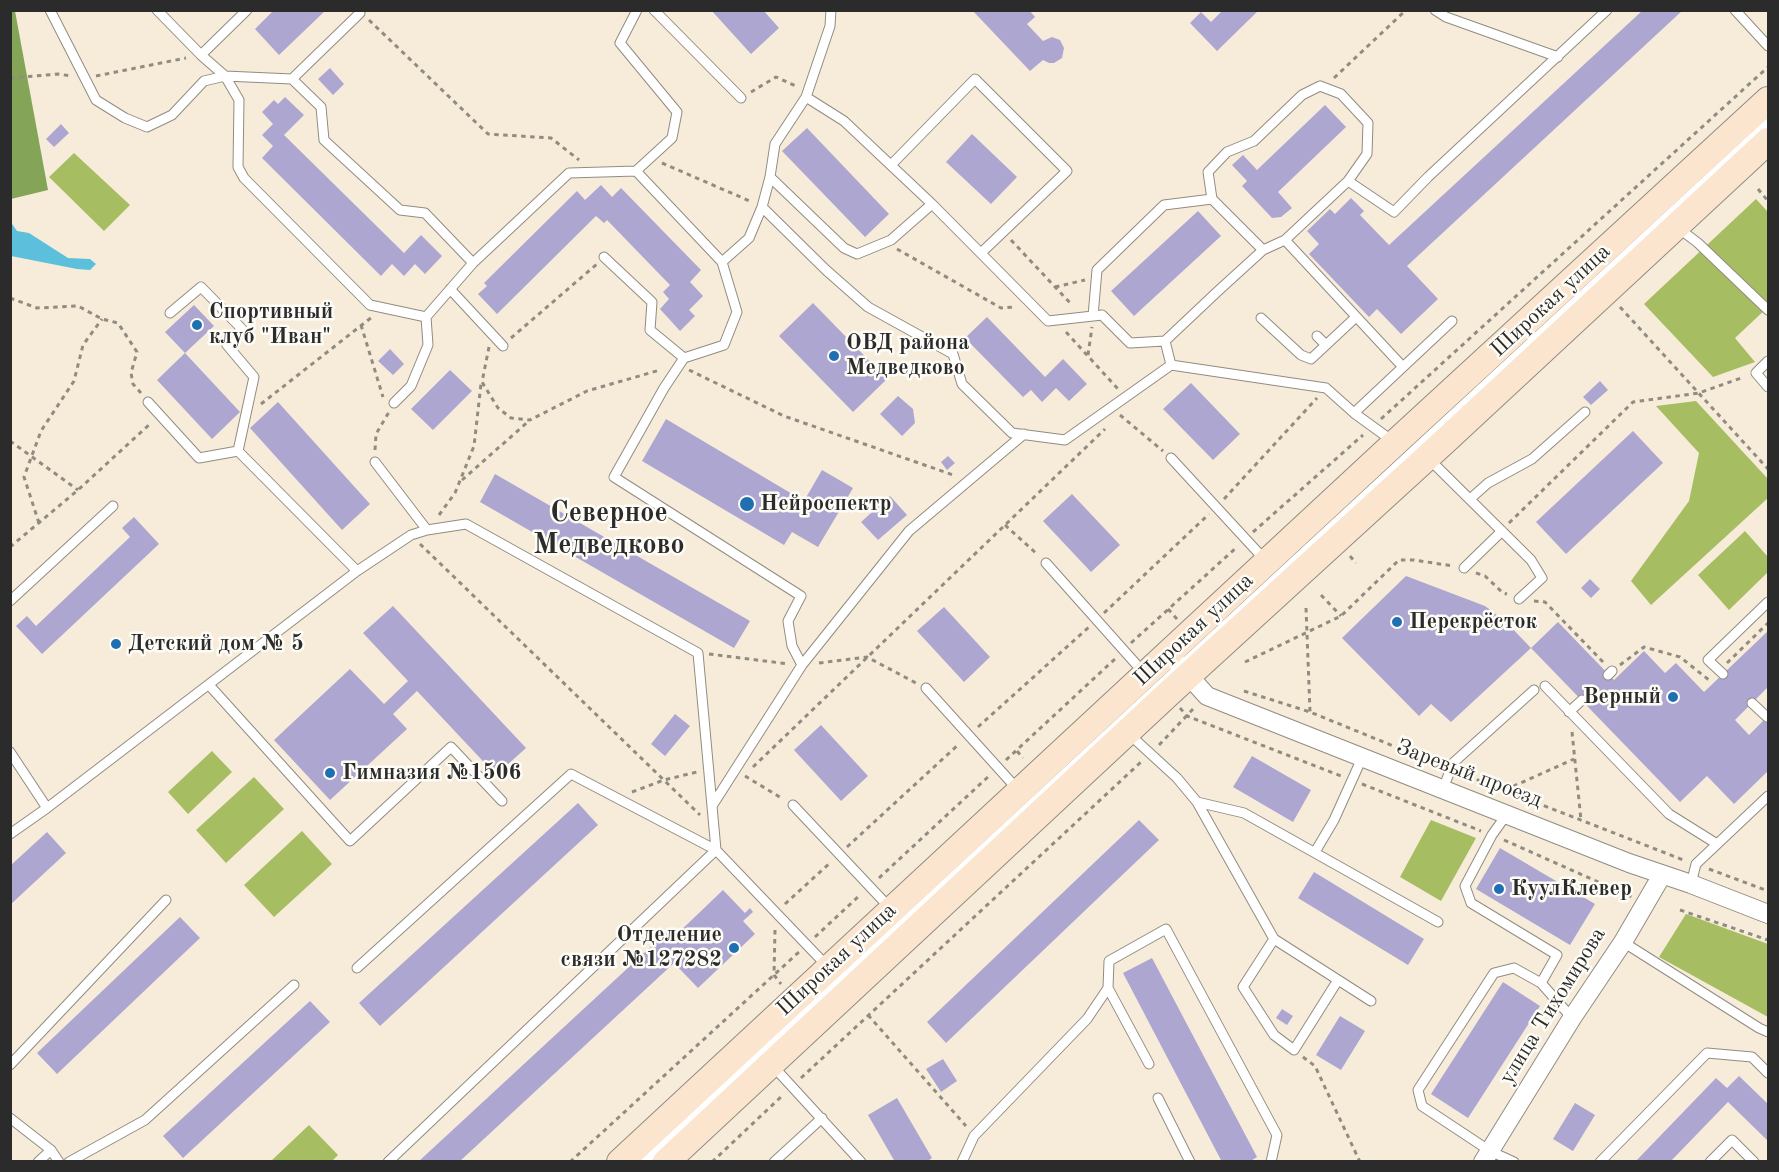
<!DOCTYPE html>
<meta charset="utf-8">
<style>
body{margin:0}
#map{position:relative;width:1779px;height:1172px;overflow:hidden;background:#f7ecd9;font-family:"Old Standard TT",serif}
canvas{display:block}
.frame{position:absolute;inset:0;border:12px solid #2b2b2b;pointer-events:none}
</style>
<div id="map">
<canvas width="1779" height="1172"></canvas>
<div class="frame"></div>
</div>
<script>
const g = document.querySelector('canvas').getContext('2d');
g.lineJoin = 'round';
function paint(path, color) { g.fillStyle = color; g.fill(path, 'evenodd'); }
const toPath = rows => new Path2D(rows.map(r => 'M' + r).join(''));
function stroke(path, color, width, dash) { g.strokeStyle = color; g.lineWidth = width; g.lineCap = dash ? 'butt' : 'round'; g.setLineDash(dash || []); g.stroke(path); }
function drawText(font, color, halo, rows, align = 'center') {
  g.font = font + ' "Old Standard TT",serif'; g.lineWidth = 5; g.setLineDash([]); g.textBaseline = 'middle'; g.strokeStyle = halo; g.fillStyle = color; for (const [text, x, y, turn = 0] of rows) {
    g.save(); g.translate(x, y); g.rotate((+turn || 0) * Math.PI / 180); g.textAlign = isNaN(turn) ? turn : align; if (halo) g.strokeText(text, 0, 0); g.fillText(text, 0, 0); g.restore();
  }
}
paint(toPath([
 [74,153,130,205,104,231,49,177],
 [1756,199,1768,212,1768,307,1735,338,1755,362,1713,377,1644,304],
 [1696,401,1768,479,1768,498,1651,605,1631,581,1689,501,1699,453,1656,406],
 [1745,531,1768,557,1768,572,1729,610,1698,575],
 [212,751,232,772,188,814,168,792],
 [254,777,284,809,226,863,196,830],
 [1431,820,1476,838,1441,901,1400,877],
 [302,831,332,864,274,917,244,885],
 [1686,914,1768,944,1768,1017,1659,957],
 [309,1125,338,1155,332,1161,271,1161]
]), '#a6bd62');
paint(toPath([
 [10,11,15,11,48,190,11,199]
]), '#84a458');
paint(toPath([
 [10,221,17,231,29,233,68,258,90,259,96,264,90,270,77,269,11,256]
]), '#5cbfdb');
paint(toPath([
 [274,10,326,10,279,55,255,29],
 [711,10,763,10,779,28,751,54],
 [972,10,1029,10,1035,17,1027,24,1043,41,1052,37,1060,40,1064,48,1062,58,1054,63,1049,63,1043,60,1030,71],
 [1223,10,1259,10,1217,51,1190,23,1201,12,1211,22],
 [1643,10,1683,10,1407,266,1438,299,1401,334,1377,309,1369,317,1309,254,1319,244,1307,231,1330,209,1335,214,1351,198,1364,211,1360,215,1389,245],
 [330,68,344,84,333,95,318,79],
 [285,97,304,115,284,135,404,253,421,235,442,256,425,274,415,264,404,276,392,264,381,276,262,158,273,146,262,135,273,124,262,112,274,100,278,104],
 [1325,105,1346,127,1278,192,1292,208,1281,217,1272,218,1242,186,1247,181,1232,165,1243,155,1257,170],
 [61,124,69,133,54,147,46,139],
 [807,128,889,214,865,237,782,151],
 [972,134,1017,177,991,204,946,162],
 [601,185,612,197,621,188,701,270,690,282,703,296,689,310,695,316,680,331,660,309,669,299,663,292,670,285,607,220,604,223,596,216,497,314,478,294,487,286,484,283,577,191,585,200],
 [1198,211,1221,236,1134,316,1111,291],
 [813,303,887,379,853,412,779,336],
 [194,305,214,326,185,353,165,332],
 [987,317,1045,377,1063,359,1087,384,1069,401,1056,388,1042,402,1031,390,1023,397,965,338],
 [390,349,404,364,393,375,378,361],
 [185,353,240,412,212,439,157,380],
 [450,370,472,391,433,430,411,409],
 [1600,381,1608,390,1591,405,1583,397],
 [1191,383,1240,434,1213,460,1163,409],
 [898,396,913,409,915,423,902,436,880,414],
 [278,402,370,504,342,530,250,428],
 [666,419,804,501,822,470,853,488,818,547,792,532,784,545,642,461],
 [1633,431,1663,463,1566,554,1536,522],
 [948,456,955,463,947,470,941,462],
 [495,474,750,621,734,648,480,502],
 [1072,494,1120,545,1091,572,1043,521],
 [890,496,907,515,878,540,861,522],
 [134,517,159,544,42,654,16,626,27,616,36,626,130,537,122,528],
 [1406,576,1485,606,1506,622,1531,648,1451,722,1431,704,1419,716,1342,638],
 [1590,579,1600,589,1591,598,1581,588],
 [393,606,526,748,496,775,417,691,393,714,407,729,330,800,274,740,350,669,384,704,408,681,363,633],
 [944,607,990,657,964,682,917,631],
 [1558,622,1614,680,1644,651,1665,673,1676,663,1704,692,1768,631,1768,687,1735,720,1749,735,1768,716,1768,771,1734,804,1707,776,1680,802,1531,648],
 [675,714,690,726,665,756,651,744],
 [821,725,868,776,841,801,794,750],
 [1252,756,1311,790,1293,822,1233,787],
 [578,803,598,825,380,1026,359,1003],
 [1139,820,1159,840,946,1043,927,1022],
 [47,832,66,853,10,905,10,866],
 [1500,848,1595,904,1570,945,1476,889],
 [1314,872,1424,939,1408,965,1298,898],
 [723,890,745,913,750,908,753,912,743,921,755,934,698,988,674,963,459,1162,418,1162,670,929,676,935],
 [180,917,200,938,57,1074,37,1053],
 [1152,958,1257,1157,1249,1162,1222,1162,1123,973],
 [1503,982,1540,1006,1468,1118,1431,1094],
 [310,1001,330,1022,183,1158,163,1136],
 [1282,1009,1293,1016,1287,1025,1276,1018],
 [1340,1016,1365,1031,1341,1070,1316,1055],
 [943,1059,957,1081,941,1092,926,1069],
 [1739,1076,1768,1104,1768,1141,1728,1102,1670,1162,1635,1162,1716,1078,1727,1088],
 [897,1098,932,1158,926,1162,895,1162,868,1115],
 [1575,1103,1595,1115,1573,1151,1553,1139]
]), '#aca6d1');
const service = toPath([
 [50,10,96,100,125,118,147,127,172,115,204,81,225,76,239,100,238,167,244,178,370,305,426,317,428,345,411,386,394,403],
 [157,10,201,55,225,76,292,79,321,107,324,140,400,210,425,213,473,263,426,317],
 [637,10,620,43,677,112,672,138,636,171,722,262,737,312,724,345,684,358,664,388,614,477,801,596,788,621,792,646,802,665,712,806],
 [654,10,741,98],
 [1435,10,1446,17,1558,57],
 [1735,10,1768,46],
 [201,55,247,10],
 [292,79,360,13,359,10],
 [1320,86,1341,94,1368,123,1367,154,1348,181,1285,240,1263,250,1212,199,1208,172,1227,152,1254,141,1302,95,1320,86],
 [891,165,975,79,1067,171,981,253],
 [770,177,844,248,857,254,891,240,932,204,844,121,806,97],
 [1348,181,1394,212,1428,177,1607,10],
 [932,204,1048,321,1102,315,1130,343,1165,341,1171,365],
 [762,207,770,177,775,144,806,97,830,26,831,10],
 [1677,227,1698,243,1768,310],
 [1285,240,1403,367],
 [604,257,652,302,650,330,684,358],
 [722,262,749,238,762,207,826,270,868,307,953,354,962,384,1012,433,1065,440,1171,365,1326,388,1354,413,1394,442],
 [473,263,569,173,636,171],
 [450,289,503,346],
 [170,313,201,287,242,329,227,345,254,377,238,451],
 [1093,316,1097,270,1164,205,1212,199],
 [1261,318,1301,355,1311,359,1356,317],
 [1317,336,1326,345],
 [1165,341,1218,291,1263,250],
 [1768,361,1756,373,1768,387],
 [148,402,199,458,238,451,357,571],
 [1354,413,1452,321],
 [1171,458,1265,560],
 [1429,459,1531,560,1542,578,1519,599],
 [375,462,427,530,466,524,698,653,716,850,388,1162],
 [1470,499,1488,483,1532,459,1585,412],
 [1046,563,1144,673],
 [1464,568,1502,531],
 [10,601,113,506],
 [802,665,909,531,1024,434],
 [1723,674,1708,660,1768,602],
 [1608,675,1612,671],
 [209,685,350,841,451,747,502,801],
 [1545,686,1669,814,1717,844],
 [926,688,1019,791],
 [1752,703,1767,717],
 [1569,712,1582,700],
 [1129,734,1177,778,1197,802,1274,939,1371,1001],
 [10,752,47,808],
 [1443,789,1453,763,1534,690],
 [1197,802,1244,813,1438,922],
 [793,805,890,908],
 [1507,814,1492,835,1465,886,1471,903,1557,955,1541,983],
 [10,834,47,808,357,571,411,535,427,530],
 [1315,852,1334,820,1362,758],
 [1691,884,1696,864,1768,796],
 [1274,939,1243,987,1274,1035,1294,1050,1338,980],
 [1623,942,1759,1028,1768,1032],
 [357,968,571,774,716,850,827,966],
 [1108,988,1149,1064],
 [10,1065,166,900],
 [773,1066,861,1162],
 [1158,1098,1190,1162],
 [10,1118,51,1150,59,1162],
 [38,1162,51,1150],
 [69,1162,145,1120,294,985],
 [644,1162,1768,123],
 [774,1162,822,1118],
 [962,1162,974,1136,1087,1019,1108,988,1109,961,1166,929,1277,1135,1271,1162],
 [1514,1162,1490,1151,1422,1106,1418,1090,1494,973,1514,968,1541,983,1572,1018],
 [1600,1162,1707,1053,1752,1057,1768,1073],
 [1710,1162,1732,1140,1754,1162]
]);
const minor = toPath([
 [1168,653,1207,696,1629,863,1691,884,1768,914],
 [1483,1162,1572,1018,1623,942,1662,875]
]);
const secondary = toPath([
 [620,1162,1395,443,1768,100],
 [666,1162,1168,694,1445,441,1768,141]
]);
stroke(service, '#918c82', 11);
stroke(minor, '#918c82', 20);
stroke(secondary, '#918c82', 28);
stroke(toPath([
 [369,20,488,134,551,138,579,160],
 [96,76,186,58],
 [10,78,58,74,71,76],
 [1334,78,1406,10],
 [751,92,776,77,798,87],
 [662,163,752,202],
 [1758,189,1768,201],
 [1011,240,1072,305],
 [897,249,1001,308,1015,307],
 [1055,287,1085,280],
 [10,298,37,308,78,306,102,319,118,323,137,352,131,373,133,384,141,393],
 [1620,307,1768,469],
 [361,325,383,397],
 [1066,332,1118,389],
 [511,338,597,264],
 [489,347,482,382,498,408,511,418,530,420,587,391,660,370],
 [1088,355,1092,327],
 [689,370,784,416,956,476],
 [261,404,372,317],
 [1120,415,1163,451],
 [1381,419,1768,67],
 [10,441,78,490],
 [375,450,376,434,389,412],
 [462,480,530,420],
 [1224,499,1317,398],
 [439,515,455,493,474,446,481,384],
 [39,523,24,477,41,431,74,381,83,345,102,319],
 [1509,523,1633,402,1699,393,1744,377],
 [1005,525,1038,555],
 [1253,532,1363,435],
 [420,544,700,815],
 [10,547,78,490,151,423],
 [1350,556,1356,563],
 [1476,573,1485,576,1503,593,1507,594],
 [1321,595,1341,616],
 [1534,601,1545,602,1604,663],
 [1306,608,1310,712],
 [1168,609,1177,619],
 [1104,613,1209,514],
 [1131,643,1237,547],
 [709,654,789,664],
 [1245,662,1341,616,1399,560,1414,560,1453,566],
 [819,663,867,657,916,683],
 [1727,663,1768,623],
 [1620,665,1644,647,1680,657,1709,680,1711,678],
 [1244,691,1310,712,1440,765],
 [1180,708,1187,716,1341,776],
 [978,727,1089,627],
 [1572,732,1581,820],
 [1159,745,1194,708],
 [1017,751,1023,758],
 [1006,760,1116,658],
 [753,767,1105,429],
 [1460,773,1686,861],
 [745,776,783,799],
 [1362,784,1481,831],
 [1505,790,1574,759],
 [632,792,664,780,697,772],
 [1504,840,1632,897],
 [847,847,959,744],
 [1709,869,1768,891],
 [879,878,990,775],
 [785,904,831,862],
 [1680,910,1768,940],
 [775,930,774,975,781,984],
 [815,937,860,895],
 [868,1015,966,1126],
 [1303,1057,1315,1066,1360,1162],
 [801,1078,1141,762],
 [570,1162,799,952],
 [712,1162,783,1095]
]), '#918c82', 3, [4.5, 4.5]);
stroke(service, '#fff', 9);
stroke(minor, '#fff', 18);
stroke(secondary, '#fce5cf', 26);
for (const [x, y, r, color] of [
 [197,325,6,"#1f6fb2"],
 [834,356,6,"#1f6fb2"],
 [747,504,8,"#1f6fb2"],
 [1397,622,6,"#1f6fb2"],
 [116,644,6,"#1f6fb2"],
 [1673,697,6,"#1f6fb2"],
 [330,773,6,"#1f6fb2"],
 [1499,889,6,"#1f6fb2"],
 [734,948,6,"#1f6fb2"]
]) { const dot = new Path2D(); dot.arc(x, y, r, 0, 2 * Math.PI); g.fillStyle = color; g.fill(dot); stroke(dot, '#fdfcf7', 2); }
drawText('22px', '#2b2b2b', '#fdfcf7', [
 ["Широкая улица",1551,301,-43],
 ["Широкая улица",1194,630,-43],
 ["Заревый проезд",1469,774,21],
 ["Широкая улица",837,960,-43],
 ["улица Тихомирова",1553,1006,-58]
]);
drawText('bold 22px', '#2b2b2b', '#fdfcf7', [
 ["Спортивный",209,312],
 ["клуб \"Иван\"",209,337],
 ["ОВД района",846,343],
 ["Медведково",846,368],
 ["Нейроcпектр",760,504],
 ["Перекрёсток",1409,622],
 ["Детский дом № 5",128,644],
 ["Верный",1661,697,"right"],
 ["Гимназия №1506",342,773],
 ["КуулКлевер",1511,889],
 ["Отделение",722,935,"right"],
 ["связи №127282",722,960,"right"]
], 'left');
drawText('bold 28px', '#2b2b2b', '#fdfcf7', [
 ["Северное",609,514],
 ["Медведково",609,546]
]);
</script>
